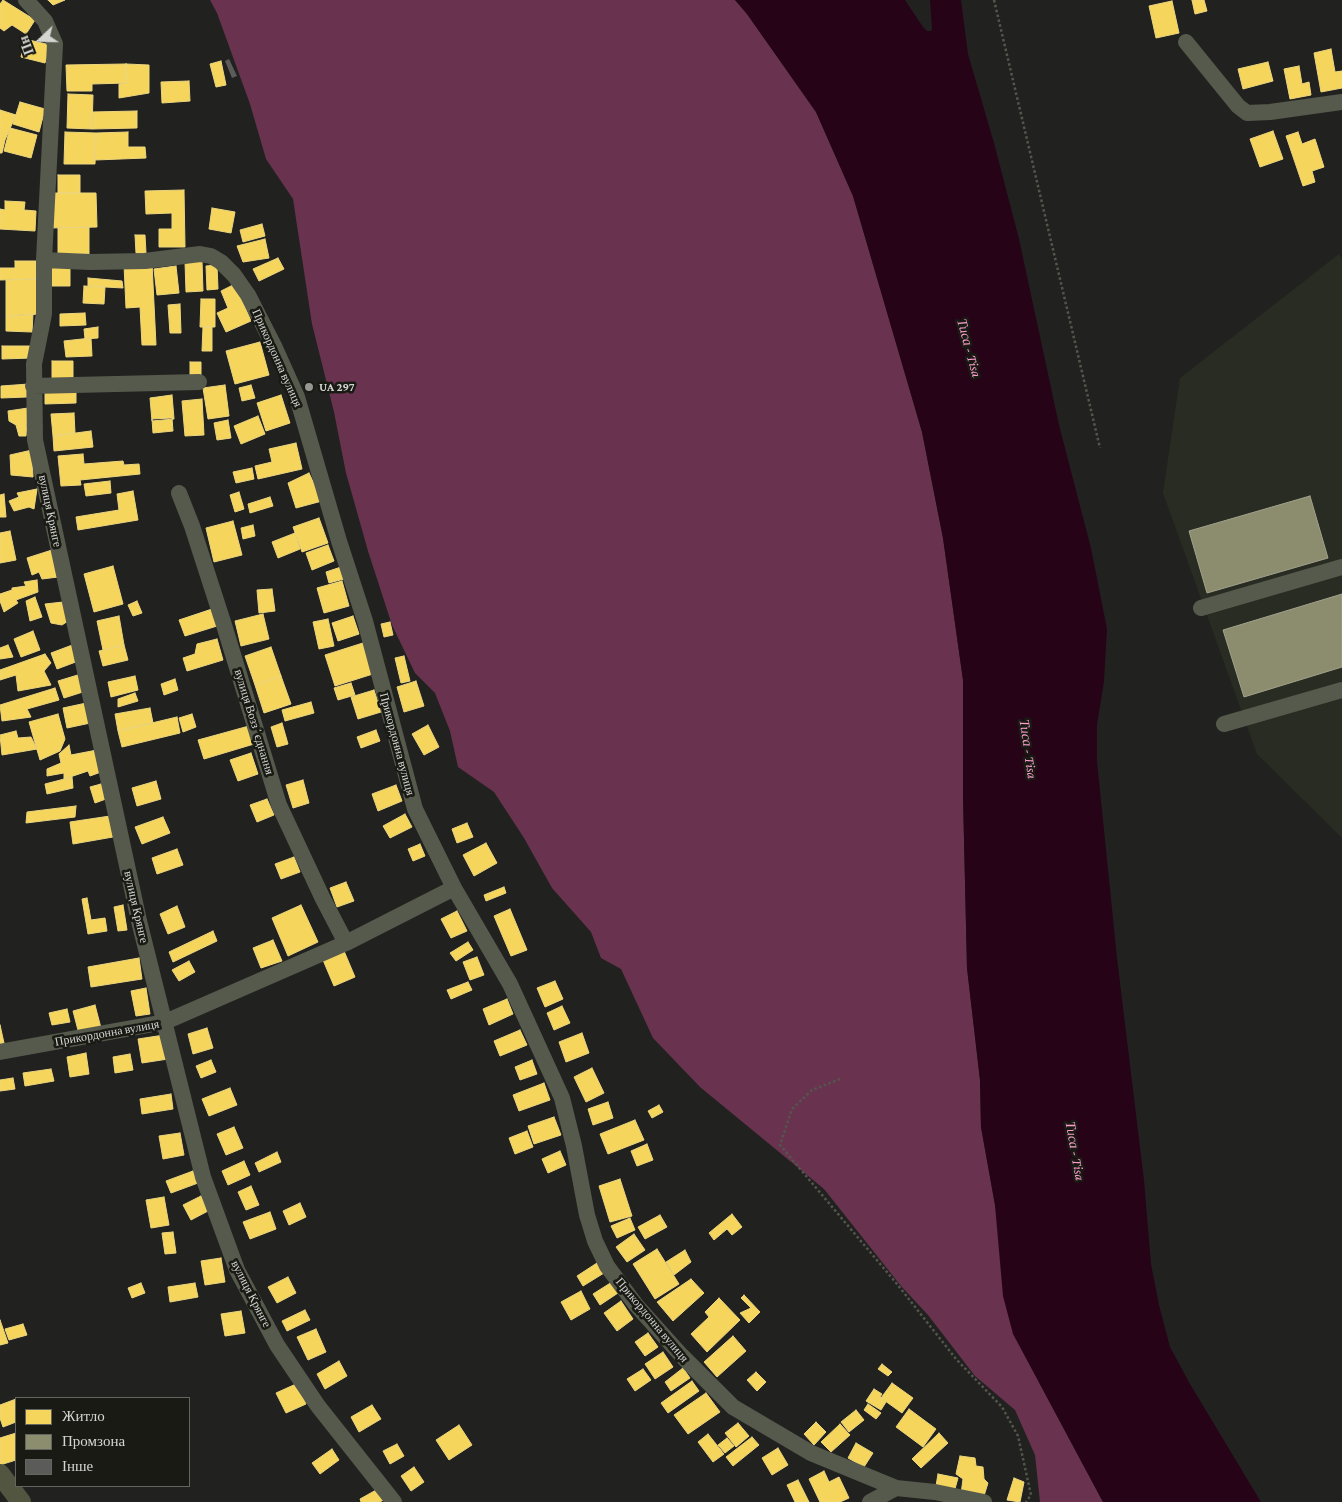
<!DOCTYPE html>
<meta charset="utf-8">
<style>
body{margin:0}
#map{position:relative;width:1342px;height:1502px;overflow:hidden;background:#21221f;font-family:"Crimson Pro",serif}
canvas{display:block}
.legend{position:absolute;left:15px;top:1397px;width:175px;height:90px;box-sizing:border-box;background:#191a14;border:1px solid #646560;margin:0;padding:6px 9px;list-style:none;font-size:15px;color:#d4d5d1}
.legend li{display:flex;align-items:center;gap:10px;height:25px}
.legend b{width:25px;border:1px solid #646560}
.north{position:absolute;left:15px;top:15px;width:50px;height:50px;-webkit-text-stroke:4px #191a14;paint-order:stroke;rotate:249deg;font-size:14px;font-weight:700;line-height:20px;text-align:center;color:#d4d5d1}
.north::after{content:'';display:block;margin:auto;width:18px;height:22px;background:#d4d5d1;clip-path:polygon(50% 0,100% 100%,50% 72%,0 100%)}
</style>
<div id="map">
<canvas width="1342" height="1502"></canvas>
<ul class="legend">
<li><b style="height:14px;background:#f6d55c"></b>Житло</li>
<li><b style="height:14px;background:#8c8c6e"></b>Промзона</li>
<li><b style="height:14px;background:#5b5b59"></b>Інше</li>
</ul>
<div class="north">Пн</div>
</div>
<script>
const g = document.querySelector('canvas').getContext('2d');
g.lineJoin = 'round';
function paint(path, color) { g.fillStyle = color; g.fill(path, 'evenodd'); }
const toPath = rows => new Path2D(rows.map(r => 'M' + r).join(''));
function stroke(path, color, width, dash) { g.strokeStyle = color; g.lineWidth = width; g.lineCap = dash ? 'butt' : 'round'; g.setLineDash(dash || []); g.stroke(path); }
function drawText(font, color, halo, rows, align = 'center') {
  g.font = font + ' "Crimson Pro",serif'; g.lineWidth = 5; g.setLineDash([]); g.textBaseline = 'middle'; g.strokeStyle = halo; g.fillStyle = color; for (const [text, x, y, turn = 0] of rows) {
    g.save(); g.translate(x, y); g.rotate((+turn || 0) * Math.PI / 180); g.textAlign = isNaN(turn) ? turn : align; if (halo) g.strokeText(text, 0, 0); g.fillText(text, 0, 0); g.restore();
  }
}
paint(toPath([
 [1339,254,1342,260,1342,838,1257,754,1163,493,1180,378]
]), '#292c22');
paint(toPath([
 [210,0,735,0,747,14,816,112,853,196,922,432,943,538,963,680,963,796,967,968,980,1080,981,1127,995,1205,1039,1382,1103,1502,1040,1502,1035,1455,1015,1410,975,1376,928,1315,901,1286,824,1189,700,1087,653,1038,621,969,601,958,591,932,552,888,524,838,494,792,458,767,450,731,435,693,415,673,392,625,368,551,346,473,334,412,312,324,293,199,266,159,250,104,217,13]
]), '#69324f');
paint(toPath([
 [735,0,905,0,923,27,927,31,931,31,932,29,930,0,961,0,968,54,994,143,1019,239,1059,425,1091,548,1107,629,1104,681,1097,725,1097,761,1117,958,1144,1180,1151,1264,1159,1305,1170,1347,1190,1384,1261,1502,1103,1502,1013,1334,1003,1296,995,1205,981,1127,980,1080,967,968,963,796,963,680,943,538,922,432,853,196,816,112,747,14]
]), '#270318');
const homes = toPath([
 [3,0,35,20,26,34,12,25,4,31,0,28,0,4,3,0],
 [48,0,65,0,53,5,48,0],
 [1192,0,1204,0,1207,11,1195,14,1192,0],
 [1172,1,1179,33,1156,38,1149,6,1172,1],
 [25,39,50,45,45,63,21,57,25,39],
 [1331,49,1335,72,1342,71,1342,88,1321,92,1314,53,1331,49],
 [221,61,226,85,216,87,210,64,221,61],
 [1268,62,1273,81,1243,89,1238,69,1268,62],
 [126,64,126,83,92,84,92,91,67,91,66,65,126,64],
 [126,64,149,65,149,93,119,98,119,84,126,83,126,64],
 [1299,66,1302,84,1309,82,1311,95,1290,99,1284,69,1299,66],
 [189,81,190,101,162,103,161,82,189,81],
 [68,94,93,95,92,129,67,128,68,94],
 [20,102,45,109,39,132,13,124,20,102],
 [0,110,16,115,5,140,2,153,0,153,0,110],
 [137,111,137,128,92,129,92,112,137,111],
 [10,128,37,135,31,158,4,151,10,128],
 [1273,131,1283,159,1260,167,1250,139,1273,131],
 [65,132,96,133,95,164,64,164,65,132],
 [128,132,128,147,145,147,146,158,95,160,96,133,128,132],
 [1298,132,1302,144,1315,139,1324,167,1312,171,1315,182,1303,186,1286,136,1298,132],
 [58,175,80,175,80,193,58,193,58,175],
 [184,190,185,247,159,247,159,229,172,229,172,213,146,214,145,191,184,190],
 [50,193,96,193,97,227,50,228,50,193],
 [5,201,25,202,24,210,36,211,35,231,0,229,0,209,5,210,5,201],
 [212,208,235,212,231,233,209,229,212,208],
 [262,224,265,236,243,242,240,230,262,224],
 [89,227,89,254,58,254,58,228,89,227],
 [135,235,145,235,146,253,136,253,135,235],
 [265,239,269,258,243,262,237,246,265,239],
 [278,258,284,269,259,281,253,269,278,258],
 [15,261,36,261,36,279,0,280,0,268,15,268,15,261],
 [202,261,203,291,186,292,185,262,202,261],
 [152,263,156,345,142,345,140,307,126,308,124,265,152,263],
 [217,265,218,289,207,290,206,266,217,265],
 [176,266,179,293,157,295,154,269,176,266],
 [51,267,70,267,70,286,51,286,51,267],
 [88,278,122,281,123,288,88,286,88,278],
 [36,279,41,314,6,316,6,280,36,279],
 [235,284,251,321,226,332,217,313,228,308,221,291,235,284],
 [84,286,105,287,104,304,83,303,84,286],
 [201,299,215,299,215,327,200,327,201,299],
 [180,304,181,333,170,333,168,305,180,304],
 [85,313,86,325,60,326,60,314,85,313],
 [33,314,32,332,6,331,6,316,33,314],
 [98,327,98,338,85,339,84,329,98,327],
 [203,327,212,327,212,351,202,351,203,327],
 [91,338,92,356,66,357,64,341,91,338],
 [260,342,269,375,235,384,226,351,260,342],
 [2,346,31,346,32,358,2,359,2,346],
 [52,361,73,361,73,383,52,383,52,361],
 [190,362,201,362,201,377,190,377,190,362],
 [29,384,27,397,1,398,1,386,29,384],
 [225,385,229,416,208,419,203,388,225,385],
 [251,385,255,398,242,401,239,388,251,385],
 [45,390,76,391,76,403,45,404,45,390],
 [172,395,174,419,152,421,150,398,172,395],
 [281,395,290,423,266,431,257,403,281,395],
 [202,399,204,435,185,436,182,401,202,399],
 [28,408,26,436,19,436,16,425,9,421,8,411,28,408],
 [74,413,75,433,53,436,51,414,74,413],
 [258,416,265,434,241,444,234,426,258,416],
 [172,418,173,431,153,433,152,419,172,418],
 [228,420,231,438,217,440,214,423,228,420],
 [91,431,93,447,54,451,53,436,91,431],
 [296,443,302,469,258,479,255,466,272,462,269,449,296,443],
 [32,450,33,477,11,475,10,455,32,450],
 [83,454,84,464,123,461,124,465,139,464,140,474,80,480,81,485,61,486,58,456,83,454],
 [252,468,254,479,236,483,233,472,252,468],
 [309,473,322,501,296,508,288,483,309,473],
 [110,481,111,493,86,496,84,484,110,481],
 [37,489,34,509,29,507,14,511,9,501,19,497,17,493,37,489],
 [133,491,138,520,78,530,76,517,119,510,117,494,133,491],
 [239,492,244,509,235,512,230,495,239,492],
 [4,494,6,517,0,517,0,495,4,494],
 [270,497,273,506,250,513,248,504,270,497],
 [319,518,328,543,302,552,293,527,319,518],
 [233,521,242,555,214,562,206,528,233,521],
 [253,525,255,536,243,539,241,528,253,525],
 [10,531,16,560,0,563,0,533,10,531],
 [295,533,300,549,278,558,272,542,295,533],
 [328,545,334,561,312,570,306,553,328,545],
 [55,549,58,577,42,579,39,572,32,575,27,558,55,549],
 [113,566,123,604,94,612,84,574,113,566],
 [341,567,344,579,329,583,326,572,341,567],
 [37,580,38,592,16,600,18,603,4,612,0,601,0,594,12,590,12,588,26,586,24,582,37,580],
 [342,581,349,606,324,613,317,588,342,581],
 [272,589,275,611,259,613,257,590,272,589],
 [35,597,42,617,30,621,26,601,35,597],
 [137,601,142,613,133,616,128,605,137,601],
 [63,602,68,621,62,625,51,623,45,604,63,602],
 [212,609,217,626,185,636,179,620,212,609],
 [263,614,269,639,241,646,235,621,263,614],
 [119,616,124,645,103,650,97,621,119,616],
 [353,616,359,634,338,641,332,623,353,616],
 [328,619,334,646,319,649,313,622,328,619],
 [390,622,393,635,384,637,381,624,390,622],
 [33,631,40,650,21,657,14,639,33,631],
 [217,639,223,660,187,671,183,658,195,654,197,644,217,639],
 [366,642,376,673,335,686,325,655,366,642],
 [75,644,81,660,57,669,51,653,75,644],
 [8,645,13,657,0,659,0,648,8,645],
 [124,645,128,660,103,666,99,651,124,645],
 [271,647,281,676,255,685,245,656,271,647],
 [45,654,51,663,44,671,51,685,18,691,16,675,0,680,0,670,45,654],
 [404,656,410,681,401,683,395,658,404,656],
 [81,674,86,691,64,698,58,681,81,674],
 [135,676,138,690,111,697,108,682,135,676],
 [281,676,291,704,264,713,255,685,281,676],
 [175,679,178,690,164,695,161,684,175,679],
 [416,681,424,706,404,712,397,687,416,681],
 [351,683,355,695,338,700,334,688,351,683],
 [55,688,59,700,27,709,31,717,2,721,0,705,55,688],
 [374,690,381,712,358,719,351,697,374,690],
 [135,693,138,701,118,707,118,699,135,693],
 [91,702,95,722,67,728,63,708,91,702],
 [311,702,314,713,285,721,282,710,311,702],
 [150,708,153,723,118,731,115,714,150,708],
 [58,714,65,739,60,751,40,760,29,722,58,714],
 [192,714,196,727,183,732,179,718,192,714],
 [177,717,180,733,122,747,118,731,177,717],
 [282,723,288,744,277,747,271,727,282,723],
 [428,725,439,747,424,755,412,734,428,725],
 [249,726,254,744,204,759,198,740,249,726],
 [376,730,380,741,361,748,357,737,376,730],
 [16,731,18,738,31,737,37,749,2,755,0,735,16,731],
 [69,745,71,755,97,750,101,772,90,776,88,771,64,779,64,773,47,776,47,769,61,763,59,754,69,745],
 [251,753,258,774,238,781,230,760,251,753],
 [72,777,73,788,47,794,45,784,72,777],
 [303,780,309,803,293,808,286,785,303,780],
 [156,781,161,799,137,806,132,788,156,781],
 [101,784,106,799,95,803,90,787,101,784],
 [396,785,402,801,378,811,372,794,396,785],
 [267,799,274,815,257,822,250,805,267,799],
 [76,806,75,817,26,823,27,812,76,806],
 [405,814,412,827,390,838,383,826,405,814],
 [110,816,113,837,73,844,70,822,110,816],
 [163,817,170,833,142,844,135,827,163,817],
 [467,823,473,837,457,843,452,829,467,823],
 [486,843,497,863,474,876,463,855,486,843],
 [420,844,425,856,413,861,408,849,420,844],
 [177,849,183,865,157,874,152,858,177,849],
 [294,857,300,872,281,879,275,864,294,857],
 [346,882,354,901,337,907,330,888,346,882],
 [504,887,506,893,486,901,484,895,504,887],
 [87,898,91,920,105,918,107,931,88,934,82,899,87,898],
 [123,905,127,930,118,931,114,907,123,905],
 [301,905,318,942,288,956,272,918,301,905],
 [177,906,185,927,168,934,160,914,177,906],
 [510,909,527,950,511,956,494,916,510,909],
 [457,911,467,931,451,938,441,919,457,911],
 [213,931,217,941,173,962,169,952,213,931],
 [273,940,282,961,261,968,253,948,273,940],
 [468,942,473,950,456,961,450,953,468,942],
 [344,951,355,977,334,986,323,960,344,951],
 [477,957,484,975,470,980,463,962,477,957],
 [139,958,142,979,91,987,88,967,139,958],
 [189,961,195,972,179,981,172,970,189,961],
 [555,981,563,999,545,1007,537,988,555,981],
 [468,982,472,990,451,999,447,990,468,982],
 [146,988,150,1014,136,1016,131,991,146,988],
 [507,999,513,1014,489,1025,483,1009,507,999],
 [95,1005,101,1028,79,1034,73,1011,95,1005],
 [562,1006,570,1023,554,1030,547,1013,562,1006],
 [67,1009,70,1022,52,1025,49,1013,67,1009],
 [0,1025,4,1043,0,1044,0,1025],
 [207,1028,213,1048,193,1054,188,1034,207,1028],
 [520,1030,527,1045,500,1056,494,1041,520,1030],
 [582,1033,589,1053,566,1062,559,1042,582,1033],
 [164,1035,168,1059,142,1063,138,1039,164,1035],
 [86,1053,89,1074,70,1077,67,1057,86,1053],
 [130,1054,133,1070,115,1073,113,1057,130,1054],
 [211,1060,216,1072,201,1078,196,1066,211,1060],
 [532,1060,537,1074,520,1080,515,1067,532,1060],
 [592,1068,604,1093,586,1102,574,1077,592,1068],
 [51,1069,54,1081,25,1086,23,1073,51,1069],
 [13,1078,15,1089,0,1091,0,1080,13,1078],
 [544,1083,550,1100,519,1111,513,1095,544,1083],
 [230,1088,237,1105,209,1116,202,1099,230,1088],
 [171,1094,173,1109,142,1114,140,1099,171,1094],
 [608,1102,613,1118,593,1125,588,1109,608,1102],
 [659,1105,663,1112,652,1118,648,1111,659,1105],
 [554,1117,561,1135,534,1144,528,1126,554,1117],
 [635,1120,644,1140,608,1154,600,1134,635,1120],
 [234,1127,243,1148,226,1155,217,1134,234,1127],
 [527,1131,533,1147,515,1154,509,1138,527,1131],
 [180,1133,184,1155,163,1159,159,1136,180,1133],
 [647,1144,653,1160,637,1166,631,1151,647,1144],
 [560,1151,566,1165,548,1173,542,1159,560,1151],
 [277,1152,281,1162,259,1172,255,1163,277,1152],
 [244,1161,250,1175,228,1185,222,1171,244,1161],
 [193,1171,198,1183,171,1193,166,1181,193,1171],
 [620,1179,632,1216,610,1222,599,1186,620,1179],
 [251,1186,259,1205,246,1210,238,1192,251,1186],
 [201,1196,208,1211,191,1220,183,1205,201,1196],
 [164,1197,169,1225,151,1228,146,1200,164,1197],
 [300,1203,306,1217,289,1225,283,1211,300,1203],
 [270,1212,276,1229,250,1239,243,1222,270,1212],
 [732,1214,742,1227,732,1235,727,1229,714,1240,709,1233,732,1214],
 [660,1215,667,1227,645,1239,638,1227,660,1215],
 [630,1218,635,1230,617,1238,611,1226,630,1218],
 [173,1232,176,1253,165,1254,162,1233,173,1232],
 [634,1234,645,1250,627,1262,616,1247,634,1234],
 [657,1249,679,1284,655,1299,633,1264,657,1249],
 [685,1250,691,1262,674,1275,666,1262,685,1250],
 [221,1258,225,1282,205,1285,201,1261,221,1258],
 [597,1263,604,1273,583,1286,577,1276,597,1263],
 [288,1277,296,1293,277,1303,268,1287,288,1277],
 [691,1279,704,1293,673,1321,657,1302,691,1279],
 [612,1282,618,1293,600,1305,593,1294,612,1282],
 [141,1283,145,1293,132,1298,128,1288,141,1283],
 [195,1283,198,1297,170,1302,168,1287,195,1283],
 [581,1291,590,1309,571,1320,561,1302,581,1291],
 [744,1295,760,1312,749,1323,740,1313,751,1308,741,1298,744,1295],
 [719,1298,740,1320,707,1352,691,1334,709,1317,705,1312,719,1298],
 [621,1301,633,1319,617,1331,604,1313,621,1301],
 [305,1310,310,1320,287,1331,282,1321,305,1310],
 [241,1311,245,1333,225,1336,221,1314,241,1311],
 [0,1320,8,1343,0,1345,0,1320],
 [23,1324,27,1335,9,1340,5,1329,23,1324],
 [316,1329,326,1352,308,1360,297,1337,316,1329],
 [648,1333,658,1347,645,1356,635,1342,648,1333],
 [733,1336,746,1351,717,1377,704,1362,733,1336],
 [663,1352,673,1367,655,1379,645,1364,663,1352],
 [339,1361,347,1376,325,1389,317,1374,339,1361],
 [882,1364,892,1372,888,1376,878,1369,882,1364],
 [683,1368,690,1378,671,1391,665,1382,683,1368],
 [643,1369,651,1380,635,1391,627,1379,643,1369],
 [756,1372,766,1382,757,1391,747,1380,756,1372],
 [692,1381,699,1391,668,1413,661,1403,692,1381],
 [892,1383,913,1398,902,1413,881,1398,892,1383],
 [296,1384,306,1404,286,1413,276,1393,296,1384],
 [874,1389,882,1394,880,1397,886,1402,881,1410,866,1401,874,1389],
 [706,1393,720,1412,688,1434,674,1415,706,1393],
 [16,1399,16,1422,3,1427,0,1418,0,1405,16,1399],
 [868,1404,881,1413,876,1419,864,1410,868,1404],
 [372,1405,381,1419,359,1432,351,1417,372,1405],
 [909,1409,936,1429,923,1447,896,1427,909,1409],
 [856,1410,864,1420,849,1432,841,1422,856,1410],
 [816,1422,826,1432,814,1445,804,1434,816,1422],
 [738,1423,749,1436,736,1447,725,1433,738,1423],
 [840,1424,850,1435,831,1452,821,1442,840,1424],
 [459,1425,472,1445,449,1460,436,1440,459,1425],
 [16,1433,16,1460,0,1465,0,1438,16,1433],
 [939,1433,948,1443,921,1468,912,1459,939,1433],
 [708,1434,724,1454,713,1462,698,1442,708,1434],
 [752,1437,759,1445,733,1466,726,1457,752,1437],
 [727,1438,734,1446,725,1453,718,1445,727,1438],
 [856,1443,873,1453,864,1467,848,1458,856,1443],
 [397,1444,404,1456,390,1464,383,1451,397,1444],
 [778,1448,788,1465,772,1475,762,1458,778,1448],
 [332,1449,339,1460,320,1474,312,1463,332,1449],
 [960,1456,975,1458,976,1466,983,1467,984,1479,988,1483,983,1499,961,1494,963,1479,956,1474,960,1456],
 [414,1467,424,1482,411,1491,401,1476,414,1467],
 [824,1471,829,1482,839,1477,849,1498,840,1502,820,1502,809,1479,824,1471],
 [938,1474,958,1478,953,1496,935,1492,938,1474],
 [1014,1478,1024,1482,1020,1502,1007,1500,1014,1478],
 [798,1480,809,1502,795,1502,787,1485,798,1480],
 [378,1489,384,1500,379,1502,361,1502,360,1499,378,1489]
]);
paint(homes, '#f6d55c');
stroke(homes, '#ecd57f', 1);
const industry = toPath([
 [1310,496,1328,558,1207,593,1189,531,1310,496],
 [1342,594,1342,667,1244,697,1223,630,1342,594]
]);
paint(industry, '#8c8c6e');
stroke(industry, '#a2a28c', 1);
paint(toPath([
 [229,59,237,76,232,78,225,61]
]), '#5b5b59');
stroke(toPath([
 [994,0,1100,448],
 [840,1079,812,1090,792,1109,780,1145,897,1284,956,1359,1002,1407,1018,1436,1031,1495,1026,1502]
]), '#54564d', 2.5, [2.5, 2.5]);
stroke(toPath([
 [26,0,45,21,55,44,44,260,90,262,145,261,200,254,211,256,221,262,234,275,248,295,275,348,297,397,339,541,365,621,415,809,454,888,510,984,562,1098,574,1146,587,1215,595,1241,607,1266,636,1305,681,1355,733,1407,811,1453,896,1488,935,1492,984,1502],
 [1186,42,1238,106,1247,113,1270,112,1342,102],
 [44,260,44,314,34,364,35,440,139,921,203,1177,237,1270,277,1345,318,1406,394,1502],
 [33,386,199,382],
 [179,493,192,526,224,625,279,805,323,899,346,943],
 [1201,608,1342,567],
 [1224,724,1342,690],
 [0,1052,165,1022,346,943,454,888],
 [870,1502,896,1488]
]), '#565a4c', 16);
stroke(toPath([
 [0,1474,21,1502]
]), '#525640', 20);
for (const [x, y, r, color] of [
 [309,387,5,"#959693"]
]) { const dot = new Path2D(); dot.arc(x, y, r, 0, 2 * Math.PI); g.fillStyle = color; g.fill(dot); stroke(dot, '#191a14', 2); }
drawText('12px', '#d4d5d1', '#191a14', [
 ["Прикордонна вулиця",277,358,66],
 ["вулиця Крянге",50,511,78],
 ["вулиця Воззʼєднання",254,722,73],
 ["Прикордонна вулиця",397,744,75],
 ["вулиця Крянге",136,907,77],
 ["Прикордонна вулиця",107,1033,-10],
 ["вулиця Крянге",251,1294,63],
 ["Прикордонна вулиця",652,1320,50]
]);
drawText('bold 12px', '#d4d5d1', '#191a14', [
 ["UA 297",319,387]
], 'left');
drawText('italic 14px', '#fd9dcc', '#191a14', [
 ["Тиса - Tisa",969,348,75],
 ["Тиса - Tisa",1028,749,82],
 ["Тиса - Tisa",1075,1151,80]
]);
</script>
